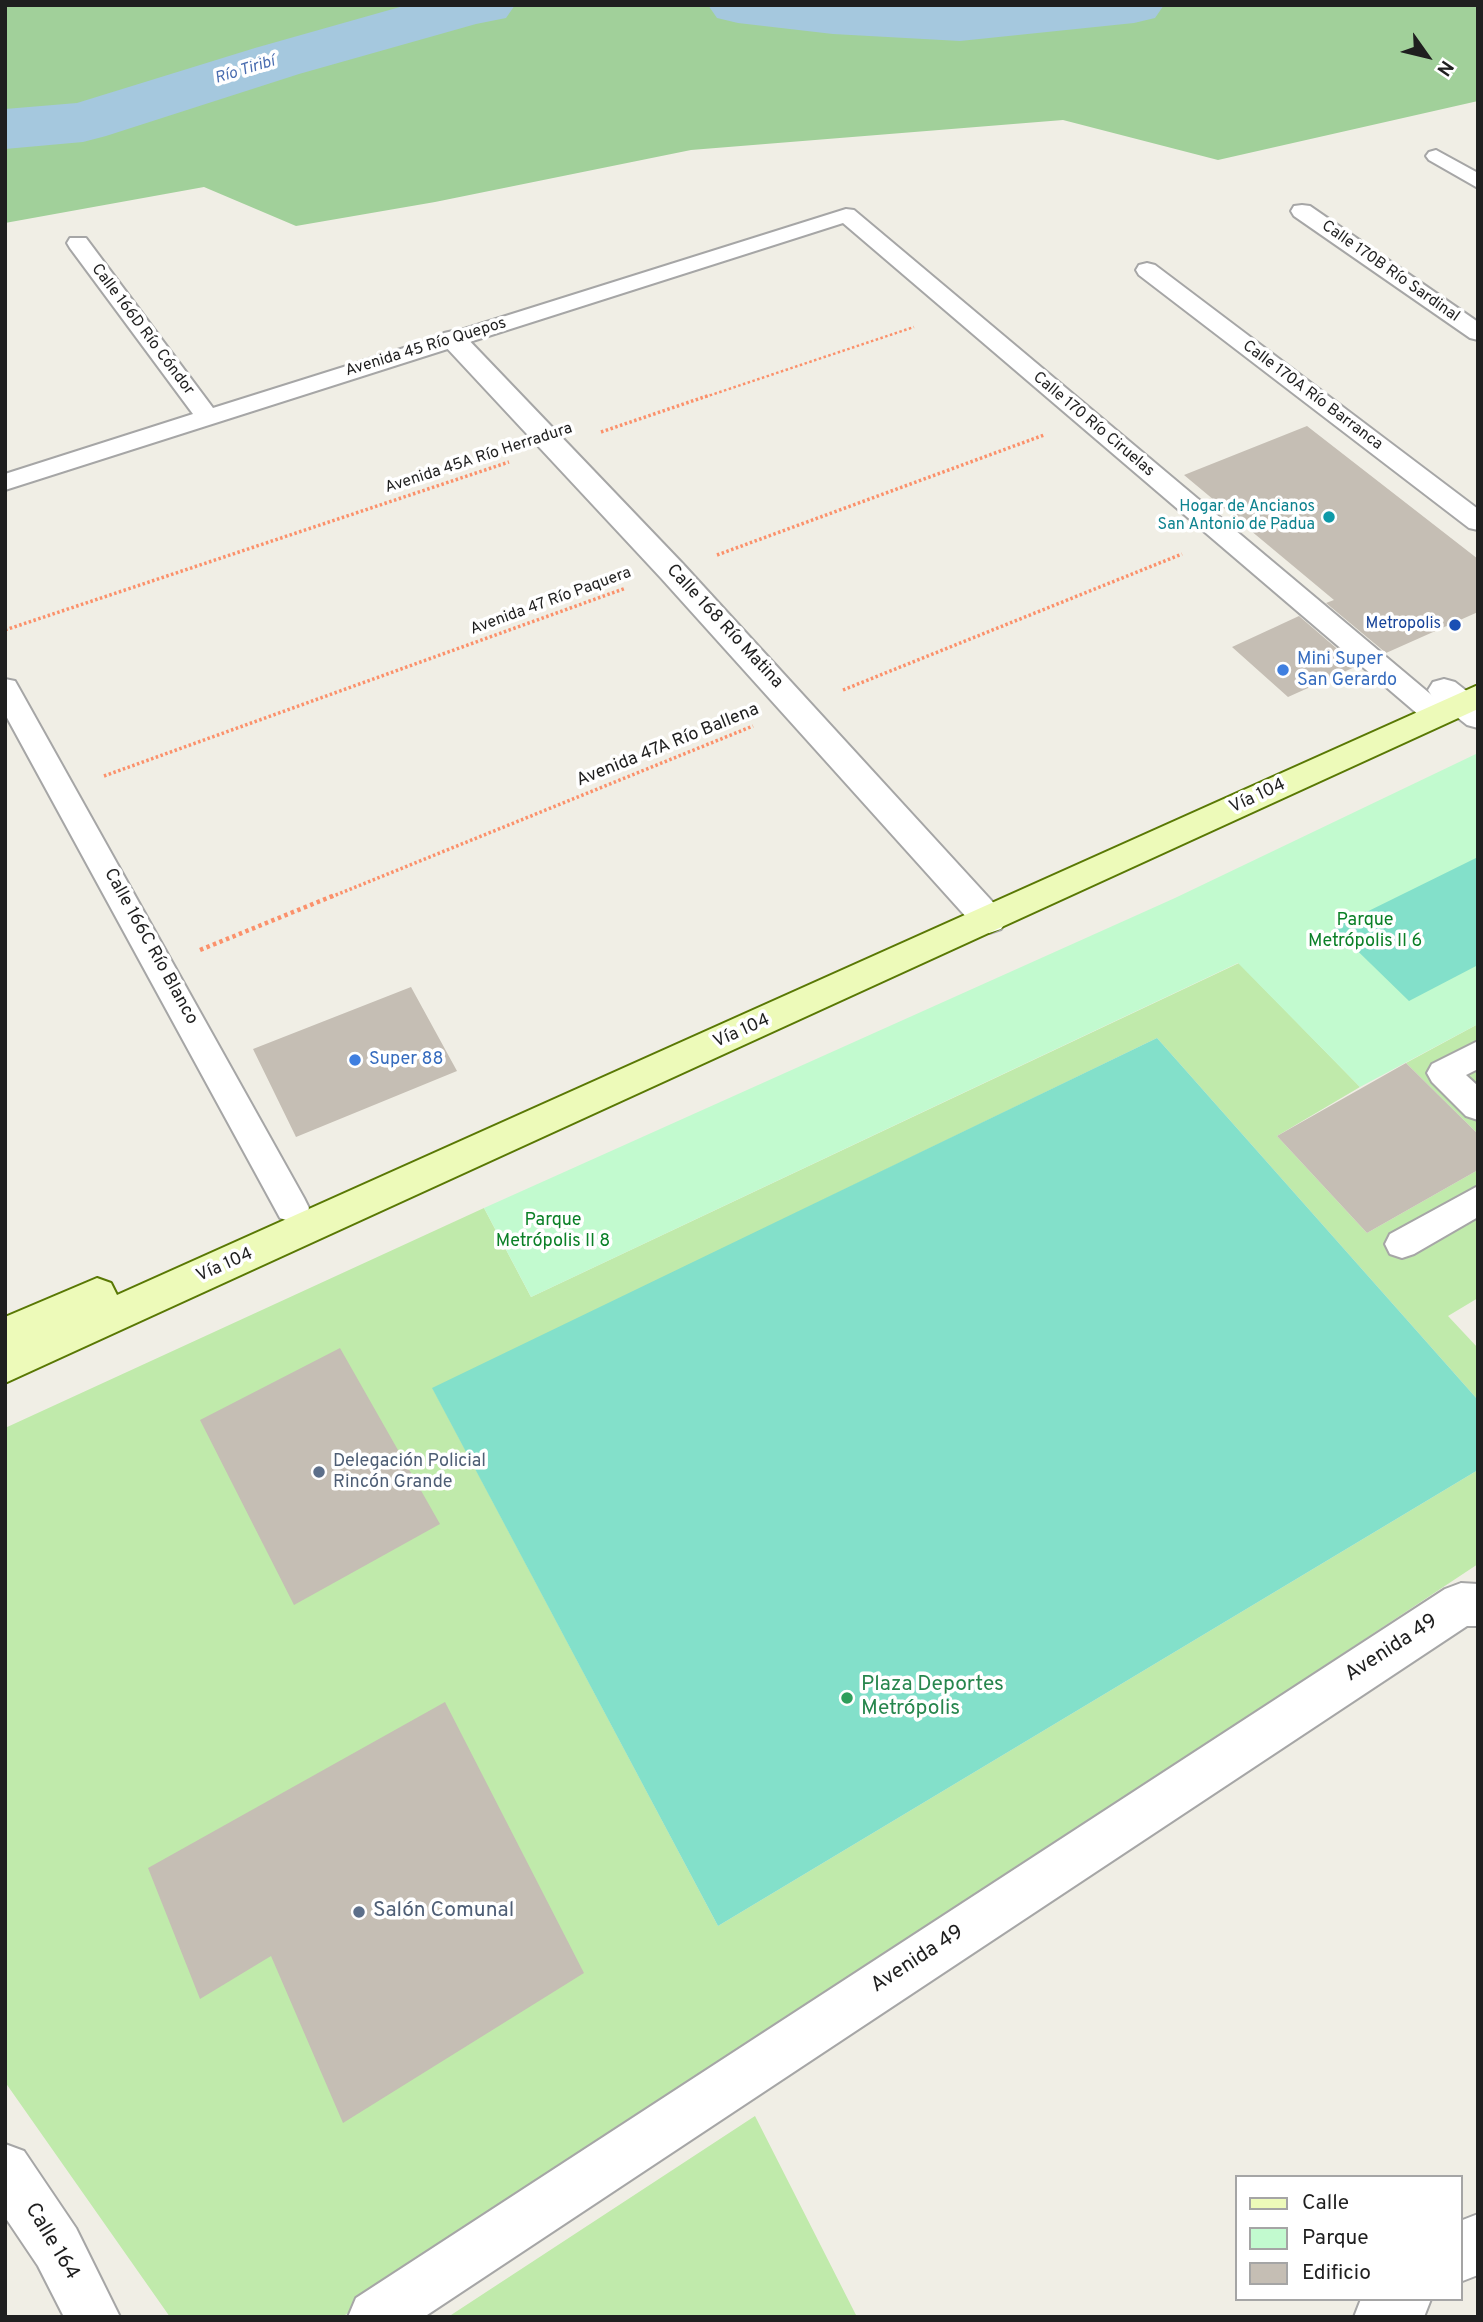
<!DOCTYPE html>
<meta charset="utf-8">
<style>
body{margin:0}
#map{position:relative;width:1483px;height:2322px;overflow:hidden;background:#f0eee5;font-family:Overpass,sans-serif}
canvas{display:block}
.frame{position:absolute;inset:0;border:7px solid #1f1f1f;pointer-events:none}
.legend{position:absolute;left:1235px;top:2175px;width:228px;height:126px;box-sizing:border-box;background:#fff;border:2px solid #a5a5a5;margin:0;padding:9px 12px;list-style:none;font-size:21px;color:#1f1f1f}
.legend li{display:flex;align-items:center;gap:14px;height:35px}
.legend b{width:35px;border:2px solid #a5a5a5}
.north{position:absolute;left:1392px;top:21px;width:70px;height:70px;-webkit-text-stroke:5px #fff;paint-order:stroke;rotate:124deg;font-size:19px;font-weight:700;line-height:28px;text-align:center;color:#1f1f1f}
.north::after{content:'';display:block;margin:auto;width:24px;height:32px;background:#1f1f1f;clip-path:polygon(50% 0,100% 100%,50% 72%,0 100%)}
</style>
<div id="map">
<canvas width="1483" height="2322"></canvas>
<div class="frame"></div>
<ul class="legend">
<li><b style="height:9px;background:#edfab9"></b>Calle</li>
<li><b style="height:19px;background:#c2facf"></b>Parque</li>
<li><b style="height:19px;background:#c5beb4"></b>Edificio</li>
</ul>
<div class="north">N</div>
</div>
<script>
const g = document.querySelector('canvas').getContext('2d');
g.lineJoin = 'round';
function paint(path, color) { g.fillStyle = color; g.fill(path, 'evenodd'); }
const toPath = rows => new Path2D(rows.map(r => 'M' + r).join(''));
function stroke(path, color, width, dash) { g.strokeStyle = color; g.lineWidth = width; g.lineCap = dash ? 'butt' : 'round'; g.setLineDash(dash || []); g.stroke(path); }
function drawText(font, color, halo, rows, align = 'center') {
  g.font = font + ' Overpass,sans-serif'; g.lineWidth = 7; g.setLineDash([]); g.textBaseline = 'middle'; g.strokeStyle = halo; g.fillStyle = color; for (const [text, x, y, turn = 0] of rows) {
    g.save(); g.translate(x, y); g.rotate((+turn || 0) * Math.PI / 180); g.textAlign = isNaN(turn) ? turn : align; if (halo) g.strokeText(text, 0, 0); g.fillText(text, 0, 0); g.restore();
  }
}
paint(toPath([
 [1239,963,1360,1087,1277,1136,1367,1233,1478,1170,1478,1298,1448,1316,1478,1348,1478,1400,1157,1038,433,1389,718,1926,1478,1470,1478,1564,342,2317,170,2317,5,2082,5,1428,484,1208,531,1297],
 [1478,1024,1478,1134,1406,1063],
 [755,2116,857,2317,448,2317]
]), '#c0eaab');
paint(toPath([
 [5,5,1478,5,1478,101,1218,160,1063,120,691,150,435,202,296,226,204,187,5,223]
]), '#a1d09a');
paint(toPath([
 [1478,753,1478,1024,1360,1087,1238,963,531,1297,484,1208,1175,898]
]), '#c2facf');
paint(toPath([
 [1478,857,1478,965,1409,1001,1334,928],
 [1157,1038,1478,1400,1478,1470,718,1926,432,1388]
]), '#83e0ca');
paint(toPath([
 [407,5,515,5,506,18,476,24,299,74,106,136,83,142,5,149,5,109,77,103,255,48,407,5],
 [708,5,1164,5,1155,18,1134,23,960,41,833,34,738,23,717,18,708,5]
]), '#a5c8de');
paint(toPath([
 [1307,426,1478,559,1478,612,1386,653,1326,603,1334,600,1184,475],
 [1299,616,1357,666,1288,697,1232,647],
 [411,987,457,1071,296,1137,253,1049],
 [1406,1063,1478,1134,1478,1170,1367,1233,1277,1136],
 [340,1348,440,1524,294,1605,200,1420],
 [445,1702,584,1973,343,2123,271,1956,200,1999,148,1868]
]), '#c5beb4');
const lane = toPath([
 [1436,150,1478,173,1478,188,1429,160,1426,156,1429,152,1436,150],
 [1302,205,1310,206,1478,322,1478,340,1470,338,1294,216,1291,211,1294,206,1302,205],
 [846,209,854,210,1447,708,1451,715,1447,722,1437,724,1427,722,843,223,5,490,5,474,193,414,70,248,67,243,70,238,86,238,213,408,846,209],
 [1147,263,1155,265,1478,509,1478,530,1469,528,1139,275,1136,270,1139,265,1147,263],
 [5,679,15,681,19,688,304,1198,309,1208,304,1218,292,1222,280,1218,5,714,5,679],
 [1478,1041,1478,1069,1466,1075,1478,1086,1478,1120,1466,1116,1432,1082,1427,1073,1432,1064,1478,1041],
 [1478,1186,1478,1217,1414,1254,1402,1258,1390,1254,1385,1244,1390,1234,1478,1186]
]);
const street = toPath([
 [453,331,462,333,683,564,1001,911,1007,920,1001,929,989,933,977,929,661,578,444,345,440,339,444,333,453,331],
 [1444,679,1455,682,1478,700,1478,728,1467,725,1433,698,1428,690,1433,682,1444,679],
 [1461,1583,1478,1584,1478,1626,1467,1626,424,2317,348,2317,356,2298,1445,1589,1461,1583],
 [5,2144,24,2151,76,2228,120,2317,64,2317,38,2266,5,2217,5,2144],
 [1478,2214,1478,2275,1460,2282,1460,2221,1478,2214],
 [1361,2299,1431,2299,1424,2317,1354,2317,1361,2299]
]);
const secondary = toPath([
 [1478,685,1478,709,5,1383,5,1317,97,1278,111,1283,117,1295,1478,685]
]);
stroke(lane, '#a6a6a6', 4);
stroke(street, '#a6a6a6', 4);
stroke(secondary, '#597804', 4);
stroke(toPath([
 [705,397,914,327]
]), '#fb916b', 2.5, [2.5, 2.5]);
stroke(toPath([
 [601,432,710,395],
 [717,555,1044,435],
 [5,630,509,462],
 [843,690,1182,554],
 [104,776,626,588],
 [331,897,753,726]
]), '#fb916b', 3.5, [2.5, 2.5]);
stroke(toPath([
 [200,950,335,895]
]), '#fb916b', 4.5, [3.5, 3.5]);
paint(lane, '#fff');
paint(street, '#fff');
paint(secondary, '#edfab9');
for (const [x, y, r, color] of [
 [1329,517,7,"#0f9aa8"],
 [1455,625,7,"#1a4fb4"],
 [1283,670,7,"#3f7fe0"],
 [355,1060,7,"#3f7fe0"],
 [319,1472,7,"#5c6f8a"],
 [847,1698,7,"#2e9e5b"],
 [359,1912,7,"#5c6f8a"]
]) { const dot = new Path2D(); dot.arc(x, y, r, 0, 2 * Math.PI); g.fillStyle = color; g.fill(dot); stroke(dot, '#fff', 2.5); }
drawText('italic 16px', '#4a6db0', '#fff', [
 ["Río Tiribí",245,71,-17]
]);
drawText('16px', '#1f1f1f', '#fff', [
 ["Calle 170B Río Sardinal",1390,272,35],
 ["Calle 166D Río Cóndor",142,330,53],
 ["Avenida 45 Río Quepos",426,348,-17],
 ["Calle 170A Río Barranca",1312,396,37],
 ["Calle 170 Río Ciruelas",1093,425,40],
 ["Avenida 45A Río Herradura",479,459,-18],
 ["Avenida 47 Río Paquera",551,602,-20]
]);
drawText('16px', '#0d838f', '#fff', [
 ["Hogar de Ancianos",1315,508],
 ["San Antonio de Padua",1315,526]
], 'right');
drawText('16px', '#164399', '#fff', [
 ["Metropolis",1441,625]
], 'right');
drawText('18px', '#1f1f1f', '#fff', [
 ["Calle 168 Río Matina",724,627,47],
 ["Avenida 47A Río Ballena",668,746,-22],
 ["Vía 104",1258,797,-25],
 ["Calle 166C Río Blanco",150,947,61],
 ["Vía 104",742,1032,-24],
 ["Vía 104",225,1266,-24]
]);
drawText('18px', '#366cbe', '#fff', [
 ["Mini Super",1297,660],
 ["San Gerardo",1297,681],
 ["Super 88",369,1060]
], 'left');
drawText('18px', '#0b8027', '#fff', [
 ["Parque",1365,921],
 ["Metrópolis II 6",1365,942],
 ["Parque",553,1221],
 ["Metrópolis II 8",553,1242]
]);
drawText('18px', '#4e5e75', '#fff', [
 ["Delegación Policial",333,1462],
 ["Rincón Grande",333,1483]
], 'left');
drawText('21px', '#1f1f1f', '#fff', [
 ["Avenida 49",1392,1649,-33],
 ["Avenida 49",918,1960,-33],
 ["Calle 164",51,2242,59]
]);
drawText('21px', '#27864d', '#fff', [
 ["Plaza Deportes",861,1686],
 ["Metrópolis",861,1710]
], 'left');
drawText('21px', '#4e5e75', '#fff', [
 ["Salón Comunal",373,1912]
], 'left');
</script>
